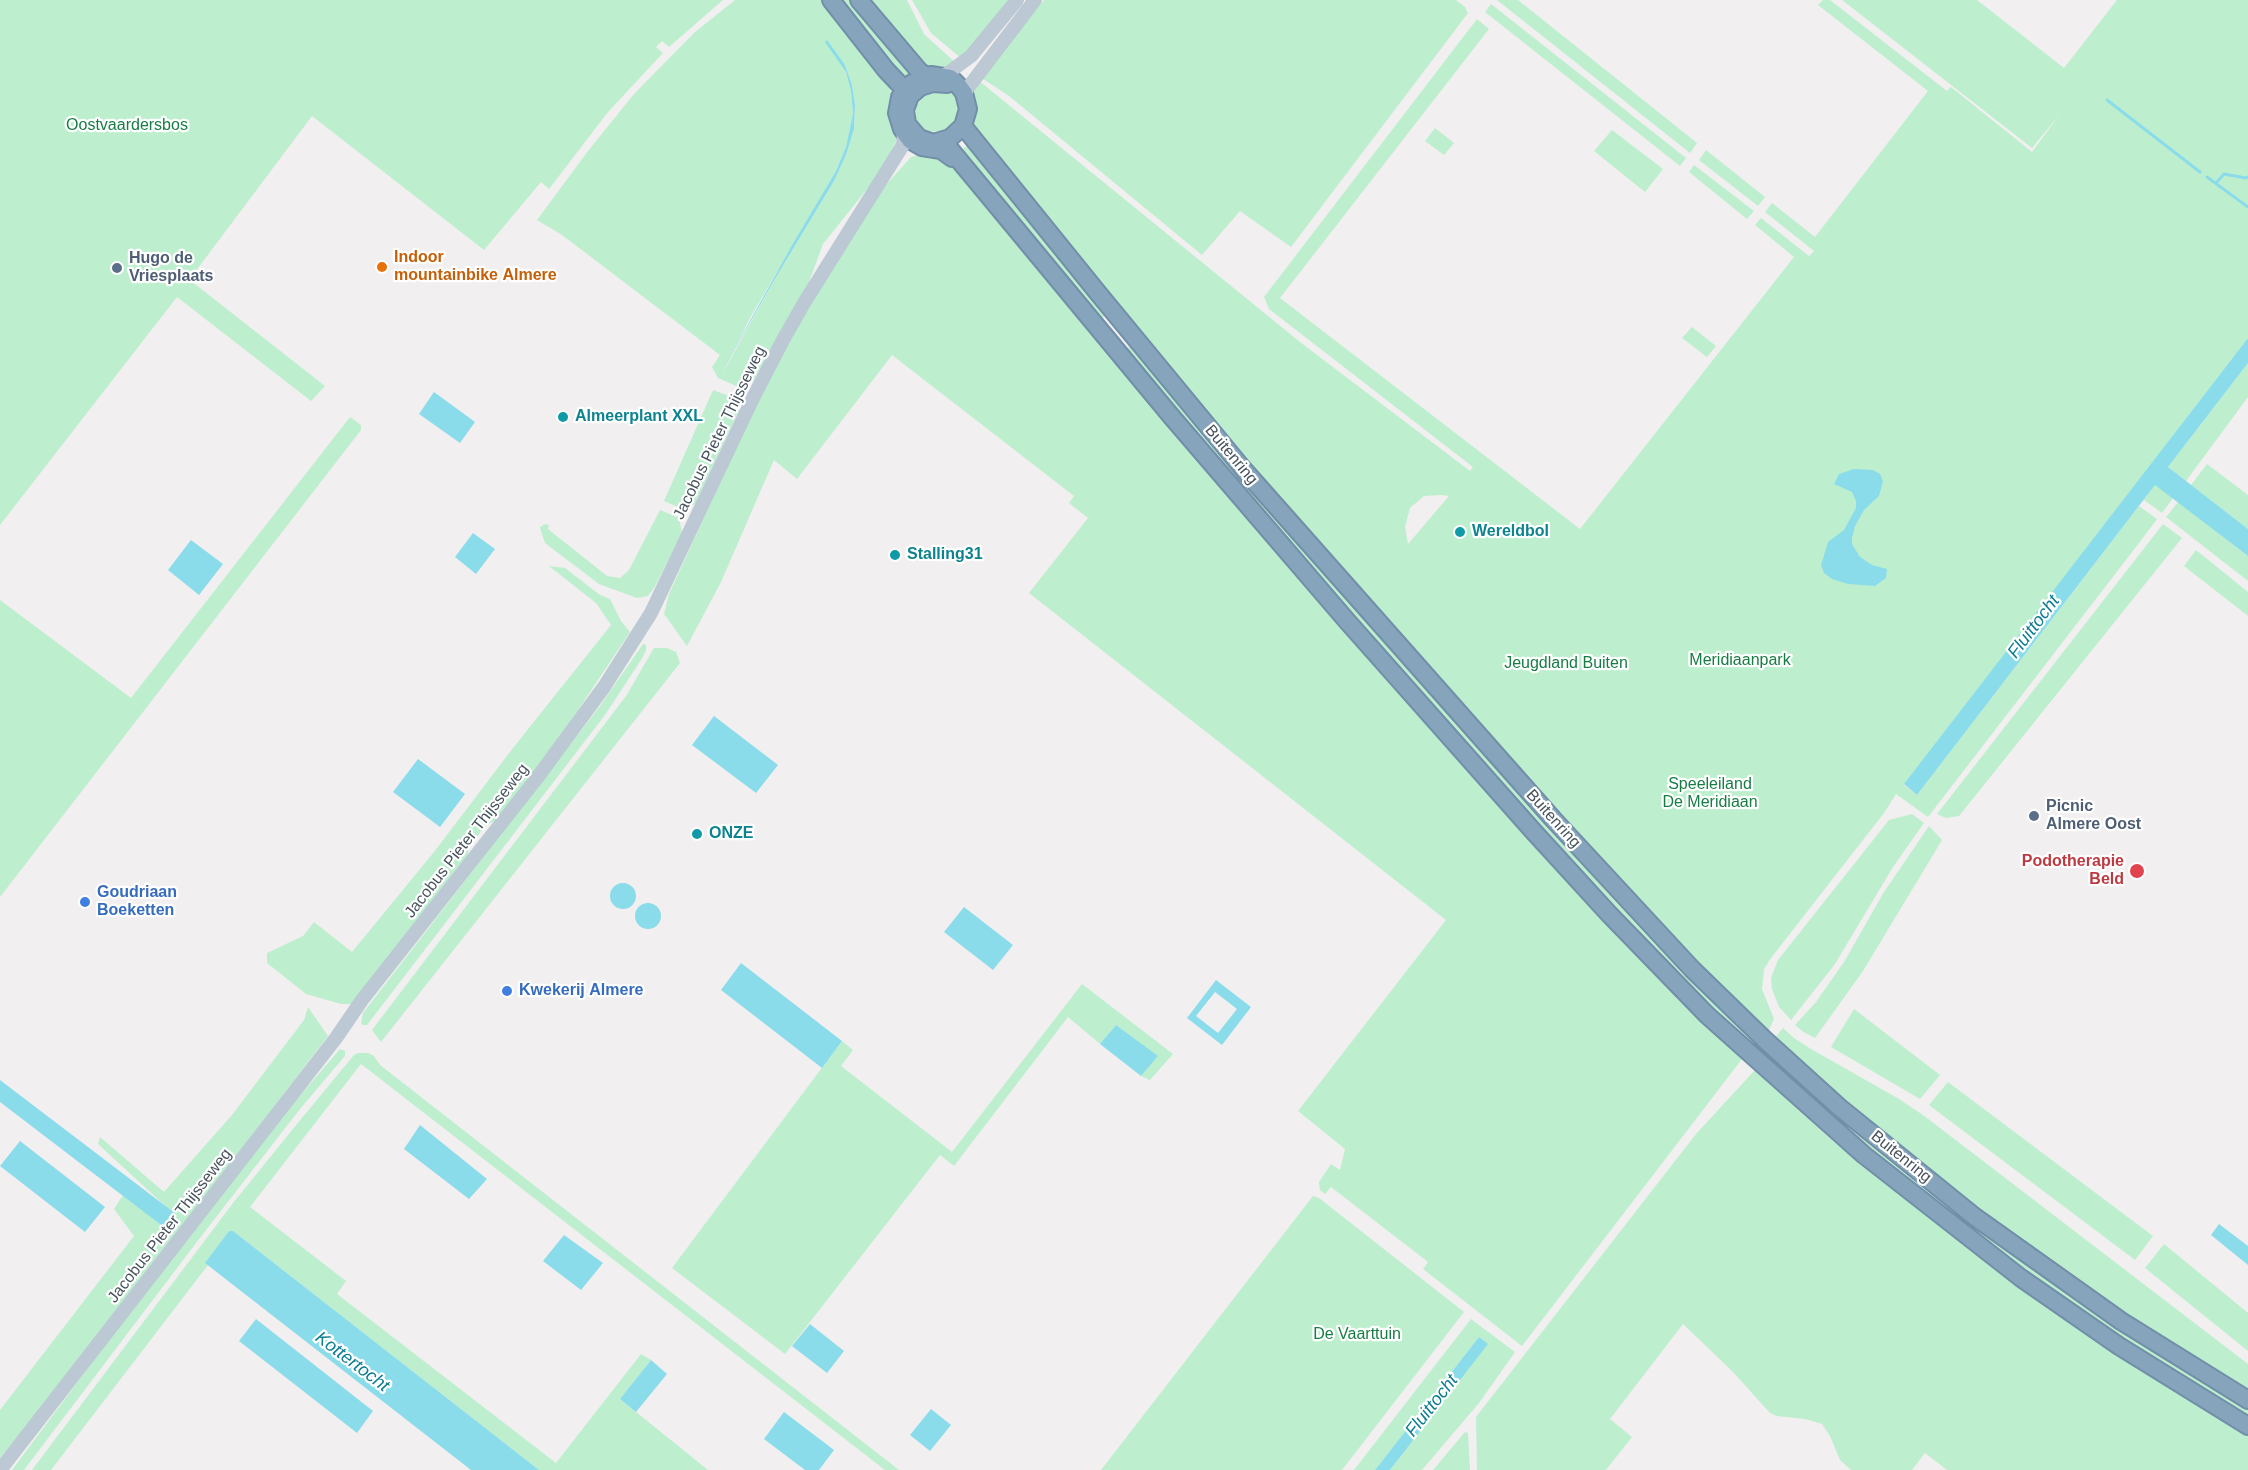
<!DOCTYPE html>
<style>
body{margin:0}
canvas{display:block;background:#f1efef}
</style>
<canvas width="2248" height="1470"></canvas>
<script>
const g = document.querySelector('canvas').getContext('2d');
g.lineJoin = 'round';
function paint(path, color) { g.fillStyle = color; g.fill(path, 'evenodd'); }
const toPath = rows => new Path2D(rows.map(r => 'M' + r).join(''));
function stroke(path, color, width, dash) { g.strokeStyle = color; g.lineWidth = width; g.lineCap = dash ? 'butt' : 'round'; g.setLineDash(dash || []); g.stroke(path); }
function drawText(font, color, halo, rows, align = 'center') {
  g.font = font + ' Arial,sans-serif'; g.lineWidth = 4.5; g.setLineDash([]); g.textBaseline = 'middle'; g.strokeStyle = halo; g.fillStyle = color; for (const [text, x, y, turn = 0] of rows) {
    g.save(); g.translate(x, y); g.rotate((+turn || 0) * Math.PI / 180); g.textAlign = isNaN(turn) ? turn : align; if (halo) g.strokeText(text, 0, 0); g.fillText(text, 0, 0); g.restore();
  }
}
paint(toPath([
 [0,0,723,0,669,47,662,41,656,47,663,53,608,112,549,189,541,182,484,250,312,116,192,276,180,267,177,270,325,386,311,401,177,297,0,525],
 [735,0,823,0,890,88,894,101,896,134,896,142,890,154,871,184,823,244,809,282,753,382,741,388,718,378,712,367,720,355,562,235,537,220,588,151,634,94,694,33],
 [826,42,845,65,852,85,855,105,854,129,846,155,834,181,776,277,721,376,750,318,836,171,846,147,853,113,851,91,846,72],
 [836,0,853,0,915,73,903,84],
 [867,0,907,0,924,34,957,64,951,69,926,68],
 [912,0,1009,0,962,59,931,33],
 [1044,0,1456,0,1465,7,1468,13,1291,247,1240,211,1202,255,1009,96,980,77],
 [1497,0,1518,0,1697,143,1690,153],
 [1823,0,1830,0,1947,91,1951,87,2032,152,2060,114,2032,148,1842,0,1977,0,2064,68,2117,0,2248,0,2248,338,1904,785,1917,795,2139,506,2157,519,2139,543,1928,817,1896,794,1884,813,1771,958,1764,969,1762,989,1774,1019,1767,1034,1614,882,1264,484,972,127,972,93,978,80,1300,342,1470,471,1473,467,1269,309,1264,297,1477,19,1489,29,1280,298,1580,529,1794,257,1755,225,1761,218,1809,256,1814,251,1765,212,1772,203,1815,237,1928,91,1818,5],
 [1441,495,1449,496,1408,544,1405,527,1410,508,1424,496],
 [1491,4,1686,158,1680,166,1485,12],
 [931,92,944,94,953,93,956,97,959,111,957,118,945,131,927,132,922,129,916,120,916,106,925,95],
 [1435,128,1454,143,1444,155,1425,141],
 [1612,130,1663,169,1645,192,1594,151],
 [971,142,1031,215,1060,260,1106,315,1098,322,959,152],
 [1706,150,1765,197,1758,206,1699,160],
 [925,153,942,157,958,170,1178,437,1480,782,1694,1012,1742,1059,1522,1346,1423,1269,1428,1262,1331,1187,1325,1194,1320,1190,1319,1182,1331,1164,1340,1170,1345,1149,1298,1111,1446,920,1029,593,1088,518,1069,503,1074,496,892,355,797,479,774,460,721,582,687,646,664,614,669,594,762,391,822,284,885,186,911,157],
 [1694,165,1754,211,1747,219,1689,172],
 [1692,327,1716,346,1707,357,1682,338],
 [1132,345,1762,1043,1753,1052,1559,854,1123,352],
 [2248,363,2248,397,2186,481,2168,467],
 [713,390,734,398,739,410,695,504,685,510,664,501],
 [350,417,361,425,361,430,0,897,0,600,131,698],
 [2207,464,2248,495,2248,529,2191,485],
 [2155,484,2173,498,2162,513,2144,500],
 [2178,502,2248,556,2248,581,2166,517],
 [660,510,679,518,682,533,654,588,648,596,637,598,599,584,545,543,541,531,540,527,545,524,549,525,548,529,607,576,620,578,629,570],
 [2163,524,2182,538,1959,816,1946,818,1937,814],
 [2196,550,2248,592,2248,616,2184,566],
 [549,566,565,568,600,595,610,599,621,621,630,632,558,740,498,819,485,826,470,846,466,861,351,1004,341,1004,306,994,267,963,267,953,303,936,314,922,352,952,434,852,513,748,611,625,596,603],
 [643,644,646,645,646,650,641,660,605,715,367,1025,363,1025,361,1023,363,1013,600,706],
 [654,648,667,648,676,652,680,663,381,1042,372,1030,626,696],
 [1912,814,1924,823,1893,867,1835,964,1791,1020,1779,1007,1772,989,1771,978,1778,960,1889,820],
 [1929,826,1942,840,1863,971,1815,1038,1802,1031,1795,1025,1816,1002,1844,962,1884,892],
 [1082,984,1173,1054,1150,1080,1141,1076,1157,1057,1116,1025,1100,1044,1068,1017,954,1166,940,1155,785,1354,672,1268,842,1041,853,1050,841,1066,952,1152],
 [308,1007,328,1036,68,1375,0,1458,0,1410,134,1236,114,1209,123,1195,165,1228,175,1215,98,1144,100,1137,164,1192,232,1115,304,1020],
 [1854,1009,1940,1075,1920,1099,1831,1047],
 [1783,1028,1794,1038,1811,1049,1899,1099,1923,1115,2248,1364,2248,1396,2146,1333,1947,1189,1773,1040],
 [340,1049,345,1051,345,1056,300,1109,196,1243,24,1470,12,1470,100,1352,297,1099],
 [358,1053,368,1053,374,1056,380,1065,899,1470,885,1470,361,1064,250,1207,346,1281,337,1294,556,1463,641,1354,651,1360,620,1399,708,1470,539,1470,233,1231,229,1231,206,1263,208,1265,51,1470,32,1470,233,1203,297,1124,354,1055],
 [1770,1054,1936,1196,2005,1249,2145,1345,2248,1409,2248,1421,2177,1379,1975,1239,1763,1061],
 [1755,1070,1835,1143,1896,1192,2023,1290,2089,1336,2248,1435,2248,1470,1947,1470,1925,1453,1912,1470,1851,1470,1840,1460,1830,1436,1822,1424,1805,1419,1777,1416,1770,1413,1733,1372,1683,1324,1610,1419,1632,1437,1606,1470,1477,1470,1476,1417,1696,1134],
 [1948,1082,2153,1236,2135,1260,1929,1105],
 [1313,1196,1319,1198,1464,1312,1342,1470,1101,1470],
 [2164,1244,2248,1313,2248,1351,2145,1268],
 [1471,1319,1515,1352,1479,1403,1422,1470,1390,1470,1487,1344,1479,1337,1375,1470,1354,1470],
 [1465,1432,1468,1433,1470,1470,1433,1470]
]), '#bdefce');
paint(toPath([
 [827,40,845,65,852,85,855,105,854,129,846,155,834,181,776,277,720,375,791,247,836,171,846,147,853,113,851,91,846,72,825,42],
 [2248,338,2248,363,2168,467,2248,529,2248,556,2155,485,1917,795,1904,784],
 [434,392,475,422,460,443,419,414],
 [1854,469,1873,470,1880,474,1883,481,1879,496,1864,510,1855,526,1852,538,1852,544,1860,557,1872,565,1887,569,1886,578,1875,586,1848,584,1832,579,1824,573,1821,565,1828,542,1844,530,1856,508,1856,501,1852,492,1834,484,1839,474],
 [473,533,495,549,476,574,455,557],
 [191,540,223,564,199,595,168,570],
 [714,716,778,765,756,793,692,745],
 [418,759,465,794,440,827,393,792],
 '610 896a13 13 0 1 1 26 0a13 13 0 1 1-26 0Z',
 '635 916a13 13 0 1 1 26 0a13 13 0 1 1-26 0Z',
 [964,907,1013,945,993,970,944,932],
 [741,963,842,1041,822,1068,721,990],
 [1216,980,1251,1007,1222,1045,1187,1018],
 [1215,992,1237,1009,1218,1033,1196,1016],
 [1116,1025,1158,1056,1141,1076,1100,1044],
 [0,1080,176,1214,169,1224,165,1228,0,1102],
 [420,1125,487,1179,469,1199,404,1149],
 [20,1141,105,1207,85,1232,0,1166],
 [2219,1224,2248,1246,2248,1265,2211,1235],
 [229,1231,233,1231,539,1470,471,1470,205,1263],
 [564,1235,603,1263,581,1290,543,1261],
 [256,1319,373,1411,357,1433,239,1341],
 [810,1324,844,1351,827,1373,792,1346],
 [1479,1337,1488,1344,1390,1470,1375,1470],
 [651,1360,667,1374,636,1412,620,1399],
 [931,1409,951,1425,930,1451,910,1435],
 [784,1412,834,1450,819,1470,805,1470,764,1439]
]), '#8bdceb');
stroke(toPath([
 [2107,100,2200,172],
 [2207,177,2248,207],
 [2216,183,2224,174,2246,178,2248,177]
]), '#8bdceb', 3);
const highway = toPath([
 [831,0,886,70,905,90,908,101],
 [859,0,920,72,927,76],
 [963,126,1098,293,1244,470,1553,819,1692,969,1765,1040,1839,1107,1975,1217,2121,1321,2248,1400],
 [942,142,949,148,1171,416,1347,621,1534,832,1609,914,1707,1015,1864,1155,2021,1278,2119,1346,2248,1426],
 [952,158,941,150,922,147,910,140,902,129,897,113,900,97,912,83,931,75,950,78,954,81,958,85,964,93,968,109,963,126,950,138,933,143,919,138,907,124,905,110,910,96,920,87,933,83,947,84,954,81]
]);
stroke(highway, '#728fa9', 20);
stroke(toPath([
 [944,76,971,56,1017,0],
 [964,93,1035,0],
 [0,1470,336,1038,362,1000,537,778,604,687,651,613,753,398,783,340,804,303,903,145,904,134]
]), '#bcc8d3', 14);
stroke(highway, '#87a4bd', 16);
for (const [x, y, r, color] of [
 [382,267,6,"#e8710a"],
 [117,268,6,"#5c6f8a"],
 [563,417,6,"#0f9aa8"],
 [1460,532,6,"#0f9aa8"],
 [895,555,6,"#0f9aa8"],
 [2034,816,6,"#5c6f8a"],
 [697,834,6,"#0f9aa8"],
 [2137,871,8,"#e0444e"],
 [85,902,6,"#3f7fe0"],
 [507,991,6,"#3f7fe0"]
]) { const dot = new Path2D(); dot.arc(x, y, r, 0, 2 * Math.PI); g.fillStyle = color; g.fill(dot); stroke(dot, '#fff', 2); }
drawText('16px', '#177d45', '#fff', [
 ["Oostvaardersbos",127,126],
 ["Meridiaanpark",1740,661],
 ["Jeugdland Buiten",1566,664],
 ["Speeleiland",1710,785],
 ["De Meridiaan",1710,803],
 ["De Vaarttuin",1357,1335]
]);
drawText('bold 16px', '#c56008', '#fff', [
 ["Indoor",394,258],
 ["mountainbike Almere",394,276]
], 'left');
drawText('bold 16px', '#4e5e75', '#fff', [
 ["Hugo de",129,259],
 ["Vriesplaats",129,277],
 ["Picnic",2046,807],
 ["Almere Oost",2046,825]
], 'left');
drawText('bold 16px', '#0d838f', '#fff', [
 ["Almeerplant XXL",575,417],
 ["Wereldbol",1472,532],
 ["Stalling31",907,555],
 ["ONZE",709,834]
], 'left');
drawText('16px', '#47535c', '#fff', [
 ["Jacobus Pieter Thijsseweg",720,433,-64],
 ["Buitenring",1231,455,50],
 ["Buitenring",1553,819,48],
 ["Jacobus Pieter Thijsseweg",467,841,-52],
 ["Buitenring",1901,1157,39],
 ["Jacobus Pieter Thijsseweg",170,1226,-52]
]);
drawText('bold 16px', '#be3a42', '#fff', [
 ["Podotherapie",2124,862],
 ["Beld",2124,880]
], 'right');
drawText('bold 16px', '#366cbe', '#fff', [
 ["Goudriaan",97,893],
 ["Boeketten",97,911],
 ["Kwekerij Almere",519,991]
], 'left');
drawText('italic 18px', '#0e7d92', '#fff', [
 ["Fluittocht",2034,627,-53],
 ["Kottertocht",352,1362,37],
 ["Fluittocht",1432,1406,-52]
]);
</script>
